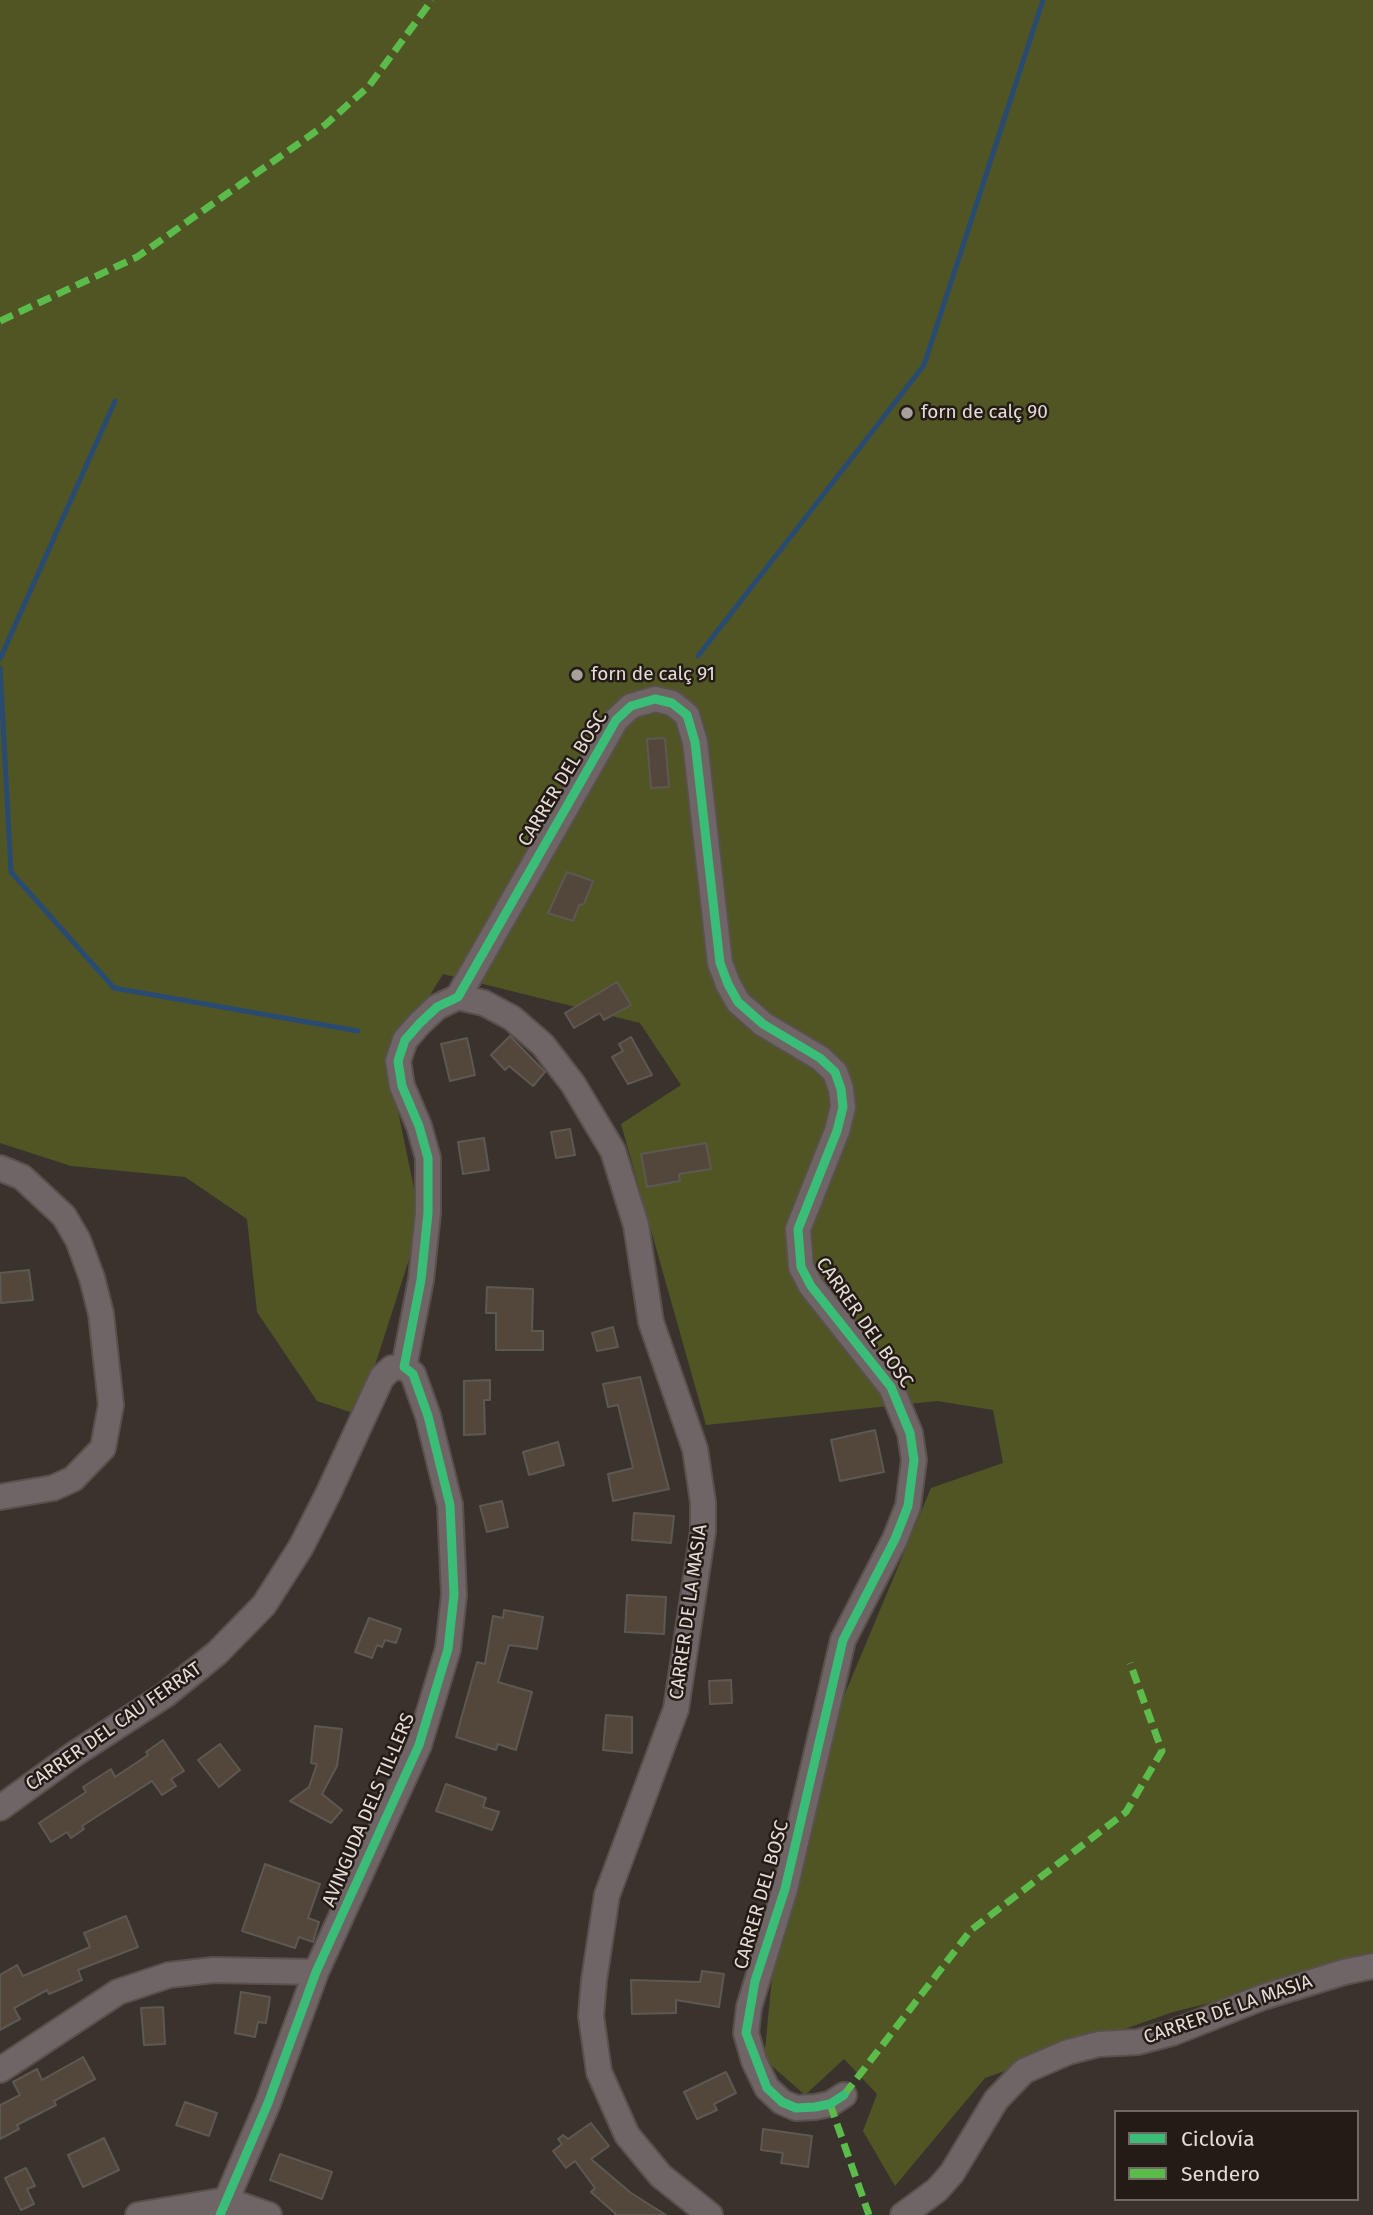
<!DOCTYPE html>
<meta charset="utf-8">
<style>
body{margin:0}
#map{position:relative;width:1373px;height:2215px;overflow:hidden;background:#3a332d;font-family:"Fira Sans",sans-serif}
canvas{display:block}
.legend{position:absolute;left:1114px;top:2110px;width:245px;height:91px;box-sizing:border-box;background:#221b16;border:2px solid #706862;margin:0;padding:9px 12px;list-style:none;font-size:21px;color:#e4dcd5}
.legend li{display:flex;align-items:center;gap:14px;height:35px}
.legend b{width:35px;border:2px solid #706862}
</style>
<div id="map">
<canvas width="1373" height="2215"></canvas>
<ul class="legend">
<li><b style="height:9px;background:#3abd76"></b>Ciclovía</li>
<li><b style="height:9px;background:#5cbc4b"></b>Sendero</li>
</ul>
</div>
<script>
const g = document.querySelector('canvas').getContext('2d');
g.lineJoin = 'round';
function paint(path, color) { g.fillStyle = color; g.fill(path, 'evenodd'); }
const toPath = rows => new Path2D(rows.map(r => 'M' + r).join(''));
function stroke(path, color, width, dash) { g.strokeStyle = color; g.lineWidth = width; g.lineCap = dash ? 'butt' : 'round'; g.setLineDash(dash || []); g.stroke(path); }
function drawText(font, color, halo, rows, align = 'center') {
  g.font = font + ' "Fira Sans",sans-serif'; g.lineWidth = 5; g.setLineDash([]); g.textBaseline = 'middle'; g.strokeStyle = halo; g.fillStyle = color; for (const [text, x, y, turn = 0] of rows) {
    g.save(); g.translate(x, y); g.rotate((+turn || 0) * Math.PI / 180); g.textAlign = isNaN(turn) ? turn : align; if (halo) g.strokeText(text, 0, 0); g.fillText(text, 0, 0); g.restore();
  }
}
paint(toPath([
 [0,0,1373,0,1373,1963,1173,2012,985,2078,895,2186,863,2131,877,2094,844,2059,805,2095,764,2059,775,1947,844,1696,931,1488,1003,1463,993,1410,937,1401,706,1425,621,1124,681,1085,640,1023,443,974,388,1063,421,1222,359,1415,317,1401,257,1312,247,1219,185,1177,71,1166,0,1143]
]), '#515523');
stroke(toPath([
 [698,656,924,365,1043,0],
 [0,659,115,401],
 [0,668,11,872,114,988,358,1031]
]), '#294b72', 5);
const building = toPath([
 [665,738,669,787,651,788,647,739,665,738],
 [567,872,593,881,584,904,579,905,573,921,548,913,567,872],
 [617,982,631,1005,604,1020,600,1013,574,1028,565,1013,617,982],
 [510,1036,545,1072,533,1086,509,1066,505,1070,491,1055,510,1036],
 [631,1037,652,1075,628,1084,612,1057,623,1051,619,1044,631,1037],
 [467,1038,475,1075,450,1081,441,1044,467,1038],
 [570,1129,575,1155,556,1158,551,1132,570,1129],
 [484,1138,489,1170,463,1174,458,1142,484,1138],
 [706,1143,711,1169,679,1174,680,1181,647,1187,641,1154,706,1143],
 [29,1270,33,1300,1,1303,0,1273,29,1270],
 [487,1287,533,1289,532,1331,543,1331,543,1350,496,1350,496,1313,486,1313,487,1287],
 [613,1327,618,1347,597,1351,592,1333,613,1327],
 [640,1377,669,1489,613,1501,608,1474,633,1468,618,1405,608,1407,603,1384,640,1377],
 [490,1380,490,1400,484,1400,485,1434,464,1435,464,1381,490,1380],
 [875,1430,884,1472,840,1481,831,1440,875,1430],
 [558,1442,564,1465,529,1475,523,1452,558,1442],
 [502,1501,508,1527,487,1532,480,1506,502,1501],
 [634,1513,674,1516,671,1543,632,1540,634,1513],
 [627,1595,666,1597,664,1634,625,1632,627,1595],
 [504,1610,543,1617,537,1649,509,1645,498,1682,532,1692,516,1750,498,1744,496,1750,456,1737,477,1662,485,1664,493,1616,503,1618,504,1610],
 [369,1618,401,1629,396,1643,385,1640,382,1647,377,1645,372,1658,355,1652,369,1618],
 [731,1680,732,1703,710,1704,709,1681,731,1680],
 [606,1715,632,1717,632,1753,603,1750,606,1715],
 [315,1726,342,1729,337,1766,322,1794,342,1810,331,1823,290,1801,309,1787,317,1764,311,1763,315,1726],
 [163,1740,184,1771,171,1779,176,1786,162,1795,152,1781,82,1826,84,1829,71,1838,67,1832,51,1842,39,1823,86,1792,83,1787,111,1769,115,1777,148,1755,146,1752,163,1740],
 [220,1744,240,1770,219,1787,198,1760,220,1744],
 [446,1784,486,1798,483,1807,499,1812,492,1830,436,1811,446,1784],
 [265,1864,320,1884,308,1918,319,1922,313,1942,299,1937,295,1948,242,1931,265,1864],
 [126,1916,138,1947,78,1970,82,1980,49,1994,47,1990,14,2008,20,2019,0,2030,0,1975,17,1965,23,1976,90,1947,84,1933,126,1916],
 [702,1971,724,1974,719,2007,676,2000,676,2013,632,2014,631,1980,700,1982,702,1971],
 [241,1992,270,1997,266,2023,258,2022,255,2037,235,2033,241,1992],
 [163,2007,165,2044,144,2045,141,2008,163,2007],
 [83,2057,95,2079,54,2101,56,2105,17,2125,19,2129,0,2139,0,2105,20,2095,13,2082,37,2069,42,2080,83,2057],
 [726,2072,736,2093,714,2104,717,2110,697,2119,684,2092,726,2072],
 [185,2102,217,2113,209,2136,176,2125,185,2102],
 [591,2123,609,2146,591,2159,631,2193,666,2215,617,2215,591,2192,595,2188,575,2161,566,2168,553,2151,562,2144,558,2139,563,2135,568,2139,591,2123],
 [763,2129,812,2136,808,2167,781,2163,783,2153,761,2150,763,2129],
 [104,2138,119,2170,83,2187,68,2155,104,2138],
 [280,2154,332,2172,322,2199,270,2180,280,2154],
 [26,2168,35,2186,27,2189,34,2204,21,2210,5,2178,26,2168]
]);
paint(building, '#53473c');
stroke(building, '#5e5852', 2);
const minor = toPath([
 [458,997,616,720,631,706,655,699,672,703,687,715,695,742,720,963,728,984,738,1002,763,1024,820,1058,835,1072,841,1089,843,1107,837,1131,798,1229,801,1267,811,1286,891,1387,910,1433,914,1460,908,1506,895,1539,843,1640,785,1889,749,2007,746,2033,754,2061,767,2088,782,2102,796,2108,815,2107,830,2104,844,2095],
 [458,997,484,1003,512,1018,543,1045,573,1084,613,1151,636,1225,651,1322,695,1449,703,1502,703,1531,676,1709,607,1895,594,1980,591,2016,599,2072,627,2135,661,2176,710,2215],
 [0,1168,22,1177,64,1216,78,1240,92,1278,101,1314,111,1405,103,1448,73,1479,53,1488,0,1497],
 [0,1808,73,1755,165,1695,217,1653,264,1605,301,1547,328,1494,382,1377,392,1368,404,1367],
 [0,2070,118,1992,169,1975,213,1970,316,1972],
 [138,2215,226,2200,269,2215],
 [220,2215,268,2103,316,1972,419,1745,448,1649,454,1595,450,1505,428,1416,413,1374,404,1367,421,1280,428,1213,428,1158,419,1126,402,1086,398,1061,405,1040,420,1023,437,1007,458,997],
 [903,2215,937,2190,952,2173,996,2100,1024,2071,1068,2052,1099,2044,1138,2042,1172,2033,1263,1997,1344,1972,1373,1966]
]);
stroke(minor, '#58514c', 28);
stroke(minor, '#6f6466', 24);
stroke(toPath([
 [0,321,137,257,325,125,369,86,432,0],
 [844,2095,971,1930,1126,1812,1162,1751,1130,1663],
 [830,2104,869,2215]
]), '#5cbc4b', 7, [14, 7]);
stroke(toPath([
 [220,2215,268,2103,316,1972,419,1745,448,1649,454,1595,450,1505,428,1416,413,1374,404,1367,421,1280,428,1213,428,1158,419,1126,402,1086,398,1061,405,1040,420,1023,437,1007,458,997,616,720,631,706,655,699,672,703,687,715,695,742,720,963,728,984,738,1002,763,1024,820,1058,835,1072,841,1089,843,1107,837,1131,798,1229,801,1267,811,1286,891,1387,910,1433,914,1460,908,1506,895,1539,843,1640,785,1889,755,1981,746,2033,767,2088,782,2102,796,2108,815,2107,830,2104,844,2095]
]), '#3abd76', 9);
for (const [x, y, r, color] of [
 [907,413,7,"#a8a19a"],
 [577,675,7,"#a8a19a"]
]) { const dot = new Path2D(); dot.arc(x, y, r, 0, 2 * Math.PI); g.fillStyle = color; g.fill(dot); stroke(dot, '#221b16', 2.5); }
drawText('19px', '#e4dcd5', '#221b16', [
 ["forn de calç 90",921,413],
 ["forn de calç 91",591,675]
], 'left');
drawText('19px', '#e4dcd5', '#221b16', [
 ["CARRER DEL BOSC",563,779,-59],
 ["CARRER DEL BOSC",864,1323,55],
 ["CARRER DE LA MASIA",689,1612,-82],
 ["CARRER DEL CAU FERRAT",114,1727,-35],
 ["AVINGUDA DELS TIL·LERS",369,1810,-67],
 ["CARRER DEL BOSC",762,1895,-74],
 ["CARRER DE LA MASIA",1228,2010,-19]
]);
</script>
